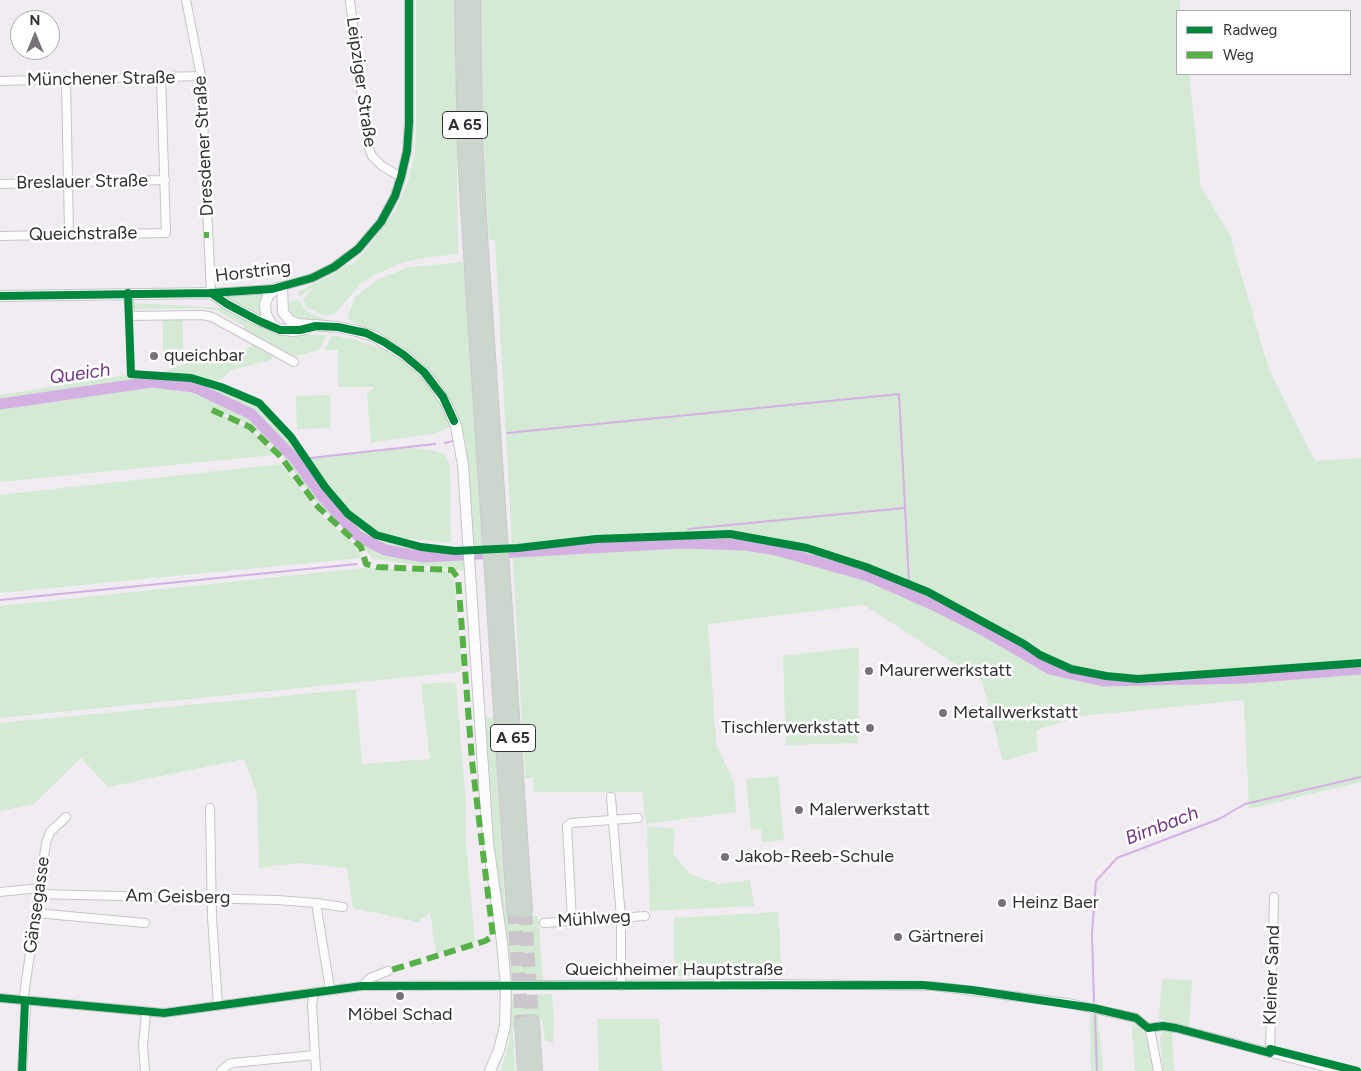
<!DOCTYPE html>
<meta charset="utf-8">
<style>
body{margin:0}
#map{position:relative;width:1361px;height:1071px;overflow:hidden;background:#f1ecf2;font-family:Figtree,sans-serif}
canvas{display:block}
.legend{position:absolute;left:1176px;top:10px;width:175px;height:65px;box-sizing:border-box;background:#fff;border:1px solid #adacae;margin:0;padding:6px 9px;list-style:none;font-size:15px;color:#333035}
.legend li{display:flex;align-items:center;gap:10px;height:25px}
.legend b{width:25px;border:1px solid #adacae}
.north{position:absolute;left:10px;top:10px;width:50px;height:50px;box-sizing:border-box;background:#fff;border:1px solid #adacae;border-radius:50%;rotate:0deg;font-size:14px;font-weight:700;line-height:20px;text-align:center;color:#333035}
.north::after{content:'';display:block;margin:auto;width:18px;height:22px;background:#767277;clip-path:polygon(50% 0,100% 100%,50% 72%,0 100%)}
</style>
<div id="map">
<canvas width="1361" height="1071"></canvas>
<ul class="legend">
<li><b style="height:6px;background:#00873e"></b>Radweg</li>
<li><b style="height:6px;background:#56b246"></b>Weg</li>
</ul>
<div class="north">N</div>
</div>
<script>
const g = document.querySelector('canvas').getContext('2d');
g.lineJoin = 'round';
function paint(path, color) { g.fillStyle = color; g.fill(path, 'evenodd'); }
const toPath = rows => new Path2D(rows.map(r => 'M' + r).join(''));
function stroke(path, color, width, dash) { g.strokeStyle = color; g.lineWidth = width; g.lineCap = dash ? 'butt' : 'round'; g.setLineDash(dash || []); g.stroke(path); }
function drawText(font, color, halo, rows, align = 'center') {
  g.font = font + ' Figtree,sans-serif'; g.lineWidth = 5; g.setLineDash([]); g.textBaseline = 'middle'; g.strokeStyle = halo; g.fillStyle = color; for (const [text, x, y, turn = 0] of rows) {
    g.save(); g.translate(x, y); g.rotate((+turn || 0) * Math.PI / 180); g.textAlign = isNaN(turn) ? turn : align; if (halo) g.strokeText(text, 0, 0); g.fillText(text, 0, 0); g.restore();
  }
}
paint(toPath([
 [416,0,455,0,458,254,431,257,404,262,374,275,360,284,336,313,331,315,322,315,308,308,303,301,308,293,314,288,311,288,300,296,297,292,332,275,348,264,351,265,367,249,394,212,408,182,415,152,416,125],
 [480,0,1179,0,1181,11,1177,11,1177,74,1189,74,1201,187,1230,235,1268,367,1315,461,1361,458,1361,782,1249,809,1244,700,1081,716,1036,730,1038,751,1003,761,982,681,864,605,708,624,716,744,734,782,736,812,646,824,642,792,533,792,534,778,525,778,495,240,489,240,482,105],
 [465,262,483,541,482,542,482,547,474,548,466,447,460,420,451,402,436,377,420,360,400,345,379,333,350,321,348,317,355,297,379,279,409,267],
 [262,290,268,296,268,321,211,293],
 [296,300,300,301,304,308,311,314,330,321,296,319,291,313,288,305,291,301],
 [133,303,225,308,279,335,326,335,320,349,302,355,290,356,243,330,244,326,216,310,202,308,134,309],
 [163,320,183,320,183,354,163,354],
 [331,335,356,340,379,347,400,359,427,382,442,404,451,427,436,433,371,443,367,393,375,387,338,387,338,350,324,350,330,340],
 [254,344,273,355,271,360,232,370,213,385,223,391,259,403,291,437,325,487,348,514,376,535,421,547,463,551,465,571,373,559,361,544,318,505,281,454,251,426,211,407,216,413,253,431,275,455,0,482,0,395,131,374,154,375,191,362,224,356,247,349],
 [330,395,331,428,297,429,296,396],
 [406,447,431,450,445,454,450,467,451,543,394,537,379,534,347,509,325,483,309,458],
 [281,464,319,514,357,546,361,558,0,593,0,495],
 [363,568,446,571,450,574,454,580,462,667,459,672,0,718,0,606],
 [859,647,858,743,786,745,783,656],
 [452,682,456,684,466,803,466,845,475,942,436,953,430,912,418,922,353,908,347,868,299,863,259,868,257,794,244,759,108,787,81,758,34,804,0,811,0,723,356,689,362,764,430,759,421,684],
 [485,717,494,718,505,909,513,921,518,923,533,916,538,916,543,982,520,982,514,979,510,974,497,882],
 [778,776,784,840,762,842,761,829,751,830,746,779],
 [647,826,675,829,673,854,690,874,719,884,750,880,754,906,650,911],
 [778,912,782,976,674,976,674,918],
 [1162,979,1192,980,1189,1027,1159,1019],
 [552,994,554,1022,553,1043,545,1041,542,1020,520,1018,516,1022,513,1029,515,1071,501,1071,510,1038,509,1009,511,999,518,999,523,995],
 [1090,1014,1098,1015,1103,1071,1091,1071],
 [597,1019,659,1019,662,1071,599,1071],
 [1132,1024,1141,1028,1149,1043,1154,1071,1135,1071],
 [1163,1030,1172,1031,1174,1071,1163,1071,1160,1038]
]), '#d4ead5');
stroke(toPath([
 [507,433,899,394,909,582],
 [445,443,453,441],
 [310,458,435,444],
 [688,529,904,508],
 [909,593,909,594],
 [0,600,357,564],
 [1094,1002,1092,934,1096,881,1117,858,1219,819,1245,804,1361,777],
 [1095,1015,1097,1071]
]), '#d5b1e3', 2);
stroke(toPath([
 [0,404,152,382,194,387,251,414,295,459,321,495,358,536,385,550,424,557,682,543,746,545,776,550,868,576,940,608,983,630,1050,669,1103,681,1246,678,1361,669]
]), '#d5b1e3', 11);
stroke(toPath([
 [514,910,522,1024],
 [525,911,532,1022]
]), '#cbc6cc', 14, [14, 7]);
const minor = toPath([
 [186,0,201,76,211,293,272,289,312,278,334,267,358,249,381,222,395,196,401,177,407,151,409,123,409,0],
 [350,1,368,145,372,156,382,166,401,177],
 [66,80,69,234],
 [0,81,201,76],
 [0,184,165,180],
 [0,236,166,233,161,78],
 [128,293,130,316,202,315,212,317,294,362],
 [611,797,621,918,621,986],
 [210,808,212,917,218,1006],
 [0,892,40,888],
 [39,894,277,900,316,903,330,989],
 [316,903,343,907],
 [36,913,145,923],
 [572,921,567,826,571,823,638,818],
 [544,923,645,916],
 [362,986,370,978,388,971],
 [314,992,312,1005,316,1071],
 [0,998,164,1013,362,986,778,984,933,986,1068,1003,1136,1018,1148,1028,1151,1034,1158,1071],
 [1148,1028,1163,1026,1176,1028,1340,1071],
 [1270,1053,1274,897],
 [22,1071,26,1008,24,995,46,843,50,832,66,817],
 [145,1071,143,1046,146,1012],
 [221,1071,229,1064,233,1063,315,1055]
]);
const tertiary = toPath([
 [282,287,283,312,290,321,298,324,338,327,357,331,373,336,404,355,424,372,435,386,446,403,456,426,463,465,488,843,502,942,506,986,505,1026,499,1050,490,1071],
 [0,296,211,293,227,304,259,321,272,325,278,329,293,331,306,329],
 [272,325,266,315,265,304,268,296,276,288]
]);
const motorway = toPath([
 [462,0,465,154,468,208,514,910],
 [473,0,475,134,480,235,525,911],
 [532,1022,535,1071],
 [522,1024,525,1071]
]);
stroke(minor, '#c8c4c9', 10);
stroke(tertiary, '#c8c4c9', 12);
stroke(motorway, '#cdcace', 16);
stroke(minor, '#fdfcfd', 8);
stroke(tertiary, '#fdfcfd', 10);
stroke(motorway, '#cbd6cd', 14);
stroke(toPath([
 [204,235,209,235],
 [212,410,250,427,281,457,318,507,361,547,366,564,377,567,452,570,458,578,472,761,493,936,485,941,388,971]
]), '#56b246', 6, [12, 6]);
stroke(toPath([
 [128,293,131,374,191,378,221,387,259,403,291,437,325,487,348,514,376,535,421,547,455,551,518,548,596,539,730,534,807,548,866,567,928,592,1024,644,1040,655,1071,669,1106,676,1138,679,1361,663],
 [211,293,227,304,259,321,280,330,300,330,316,326,338,327,366,333,384,342,404,355,424,372,443,397,454,421],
 [0,296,211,293,272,289,312,278,334,267,358,249,381,222,395,196,401,177,407,151,409,123,409,0],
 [0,998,164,1013,362,986,922,985,972,990,1093,1008,1136,1018,1148,1028,1163,1026,1176,1028,1270,1053,1270,1049,1357,1071],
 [22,1071,25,1001]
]), '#00873e', 8);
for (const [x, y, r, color] of [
 [154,356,5,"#767277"],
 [869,671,5,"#767277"],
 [943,713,5,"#767277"],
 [870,728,5,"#767277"],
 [799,810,5,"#767277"],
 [725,857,5,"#767277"],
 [1002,903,5,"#767277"],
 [898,937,5,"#767277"],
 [400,996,5,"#767277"]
]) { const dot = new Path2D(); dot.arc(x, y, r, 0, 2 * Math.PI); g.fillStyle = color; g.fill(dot); stroke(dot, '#fff', 2); }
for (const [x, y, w] of [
 [465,125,45],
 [513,738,45]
]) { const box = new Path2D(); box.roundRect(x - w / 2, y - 13.5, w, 27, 4); g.fillStyle = '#fff'; g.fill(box); stroke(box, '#333035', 1); }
drawText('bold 16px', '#333035', null, [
 ["A 65",465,125],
 ["A 65",513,738]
]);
drawText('18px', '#333035', '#fff', [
 ["Münchener Straße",101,79,-1],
 ["Leipziger Straße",361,82,82],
 ["Dresdener Straße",204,146,-93],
 ["Breslauer Straße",82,182,-1],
 ["Queichstraße",83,234,-1],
 ["Horstring",253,272,-7],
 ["Am Geisberg",178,897,1],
 ["Gänsegasse",37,905,-82],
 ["Mühlweg",594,919,-4],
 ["Queichheimer Hauptstraße",674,970],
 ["Kleiner Sand",1272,975,-88]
]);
drawText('18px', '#333035', '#fff', [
 ["queichbar",164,356],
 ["Maurerwerkstatt",879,671],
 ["Metallwerkstatt",953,713],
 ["Tischlerwerkstatt",860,728,"right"],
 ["Malerwerkstatt",809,810],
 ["Jakob-Reeb-Schule",735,857],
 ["Heinz Baer",1012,903],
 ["Gärtnerei",908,937],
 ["Möbel Schad",400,1015,"center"]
], 'left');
drawText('italic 19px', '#6f3484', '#fff', [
 ["Queich",80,374,-8],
 ["Birnbach",1162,826,-21]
]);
</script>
